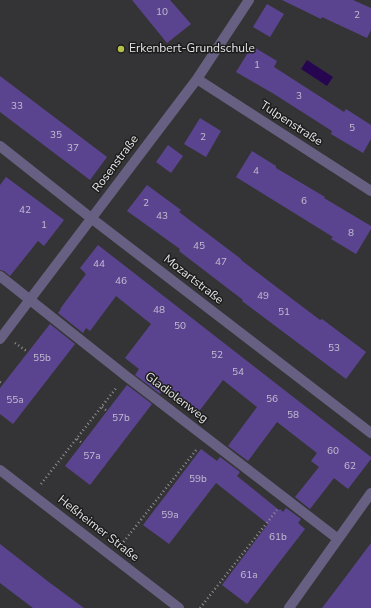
<!DOCTYPE html>
<meta charset="utf-8">
<style>
body{margin:0}
canvas{display:block;background:#343436}
</style>
<canvas width="371" height="608"></canvas>
<script>
const g = document.querySelector('canvas').getContext('2d');
g.lineJoin = 'round';
function paint(path, color) { g.fillStyle = color; g.fill(path, 'evenodd'); }
const toPath = rows => new Path2D(rows.map(r => 'M' + r).join(''));
function stroke(path, color, width, dash) { g.strokeStyle = color; g.lineWidth = width; g.lineCap = dash ? 'butt' : 'round'; g.setLineDash(dash || []); g.stroke(path); }
function drawText(font, color, halo, rows, align = 'center') {
  g.font = font + ' "Nunito Sans",sans-serif'; g.lineWidth = 3; g.setLineDash([]); g.textBaseline = 'middle'; g.strokeStyle = halo; g.fillStyle = color; for (const [text, x, y, turn = 0] of rows) {
    g.save(); g.translate(x, y); g.rotate((+turn || 0) * Math.PI / 180); g.textAlign = isNaN(turn) ? turn : align; if (halo) g.strokeText(text, 0, 0); g.fillText(text, 0, 0); g.restore();
  }
}
paint(toPath([
 [307,60,333,77,327,86,301,69]
]), '#270651');
paint(toPath([
 [132,0,170,0,191,24,167,43],
 [282,0,353,0,371,8,371,30,367,38,322,17,321,19],
 [267,4,284,14,270,37,253,27],
 [252,46,277,61,274,67,344,112,346,109,371,125,371,139,363,153,331,134,332,131,274,94,236,72],
 [0,76,107,157,90,180,0,112],
 [200,118,221,131,206,157,184,144],
 [168,145,183,156,171,173,156,162],
 [252,151,276,166,276,168,325,197,324,198,371,226,371,229,356,254,331,239,333,237,236,177],
 [6,177,64,220,44,246,38,241,10,276,4,271,0,270,0,185],
 [147,185,181,210,179,212,241,259,241,260,283,292,320,320,322,319,366,352,346,379,242,301,243,300,179,251,180,249,127,211],
 [98,245,292,396,371,457,371,459,348,489,334,478,310,509,295,497,319,467,311,461,317,453,277,422,248,461,228,446,257,407,223,380,197,414,165,388,160,394,135,375,139,369,125,358,151,324,116,296,90,331,86,328,83,333,58,313,61,309,60,309,86,274,80,268],
 [50,324,75,344,13,424,0,414,0,388],
 [127,385,152,404,90,485,65,466],
 [201,449,217,461,220,457,240,472,237,476,279,510,280,509,283,512,286,508,301,519,298,523,305,529,247,604,222,585,268,524,216,483,169,544,143,525],
 [371,543,371,608,322,608,341,583],
 [0,544,50,583,84,608,33,608,0,583]
]), '#5b448f');
stroke(toPath([
 [15,343,28,352],
 [0,382,3,384],
 [102,407,107,411],
 [77,439,82,443],
 [41,484,117,387],
 [121,545,197,449],
 [200,608,277,510]
]), '#919193', 2.5, [1, 3]);
stroke(toPath([
 [197,79,371,191],
 [0,146,91,218,371,433],
 [0,276,126,376,338,539],
 [0,339,197,79,249,0],
 [0,470,179,608],
 [289,608,371,493]
]), '#686082', 10);
for (const [x, y, r, color] of [
 [121,49,4,"#b4c24a"]
]) { const dot = new Path2D(); dot.arc(x, y, r, 0, 2 * Math.PI); g.fillStyle = color; g.fill(dot); stroke(dot, '#1c1c1d', 1.5); }
drawText('10px', '#c2bcd0', null, [
 ["10",162,13],
 ["2",357,16],
 ["1",257,66],
 ["3",299,97],
 ["33",17,107],
 ["5",352,129],
 ["35",56,136],
 ["2",203,138],
 ["37",73,149],
 ["4",256,172],
 ["6",304,202],
 ["2",146,204],
 ["42",25,211],
 ["43",162,217],
 ["1",44,226],
 ["8",351,234],
 ["45",199,247],
 ["47",221,263],
 ["44",99,265],
 ["46",121,282],
 ["49",263,297],
 ["48",159,311],
 ["51",284,313],
 ["50",180,327],
 ["53",334,349],
 ["52",217,356],
 ["55b",42,359],
 ["54",238,373],
 ["56",272,400],
 ["55a",15,401],
 ["58",293,416],
 ["57b",121,419],
 ["60",333,452],
 ["57a",92,457],
 ["62",350,467],
 ["59b",198,480],
 ["59a",170,516],
 ["61b",278,538],
 ["61a",249,576]
]);
drawText('12px', '#e4e4e5', '#1c1c1d', [
 ["Erkenbert-Grundschule",129,49]
], 'left');
drawText('12px', '#e4e4e5', '#1c1c1d', [
 ["Tulpenstraße",291,124,33],
 ["Rosenstraße",116,164,-53],
 ["Mozartstraße",193,280,38],
 ["Gladiolenweg",176,398,37],
 ["Heßheimer Straße",98,529,38]
]);
</script>
